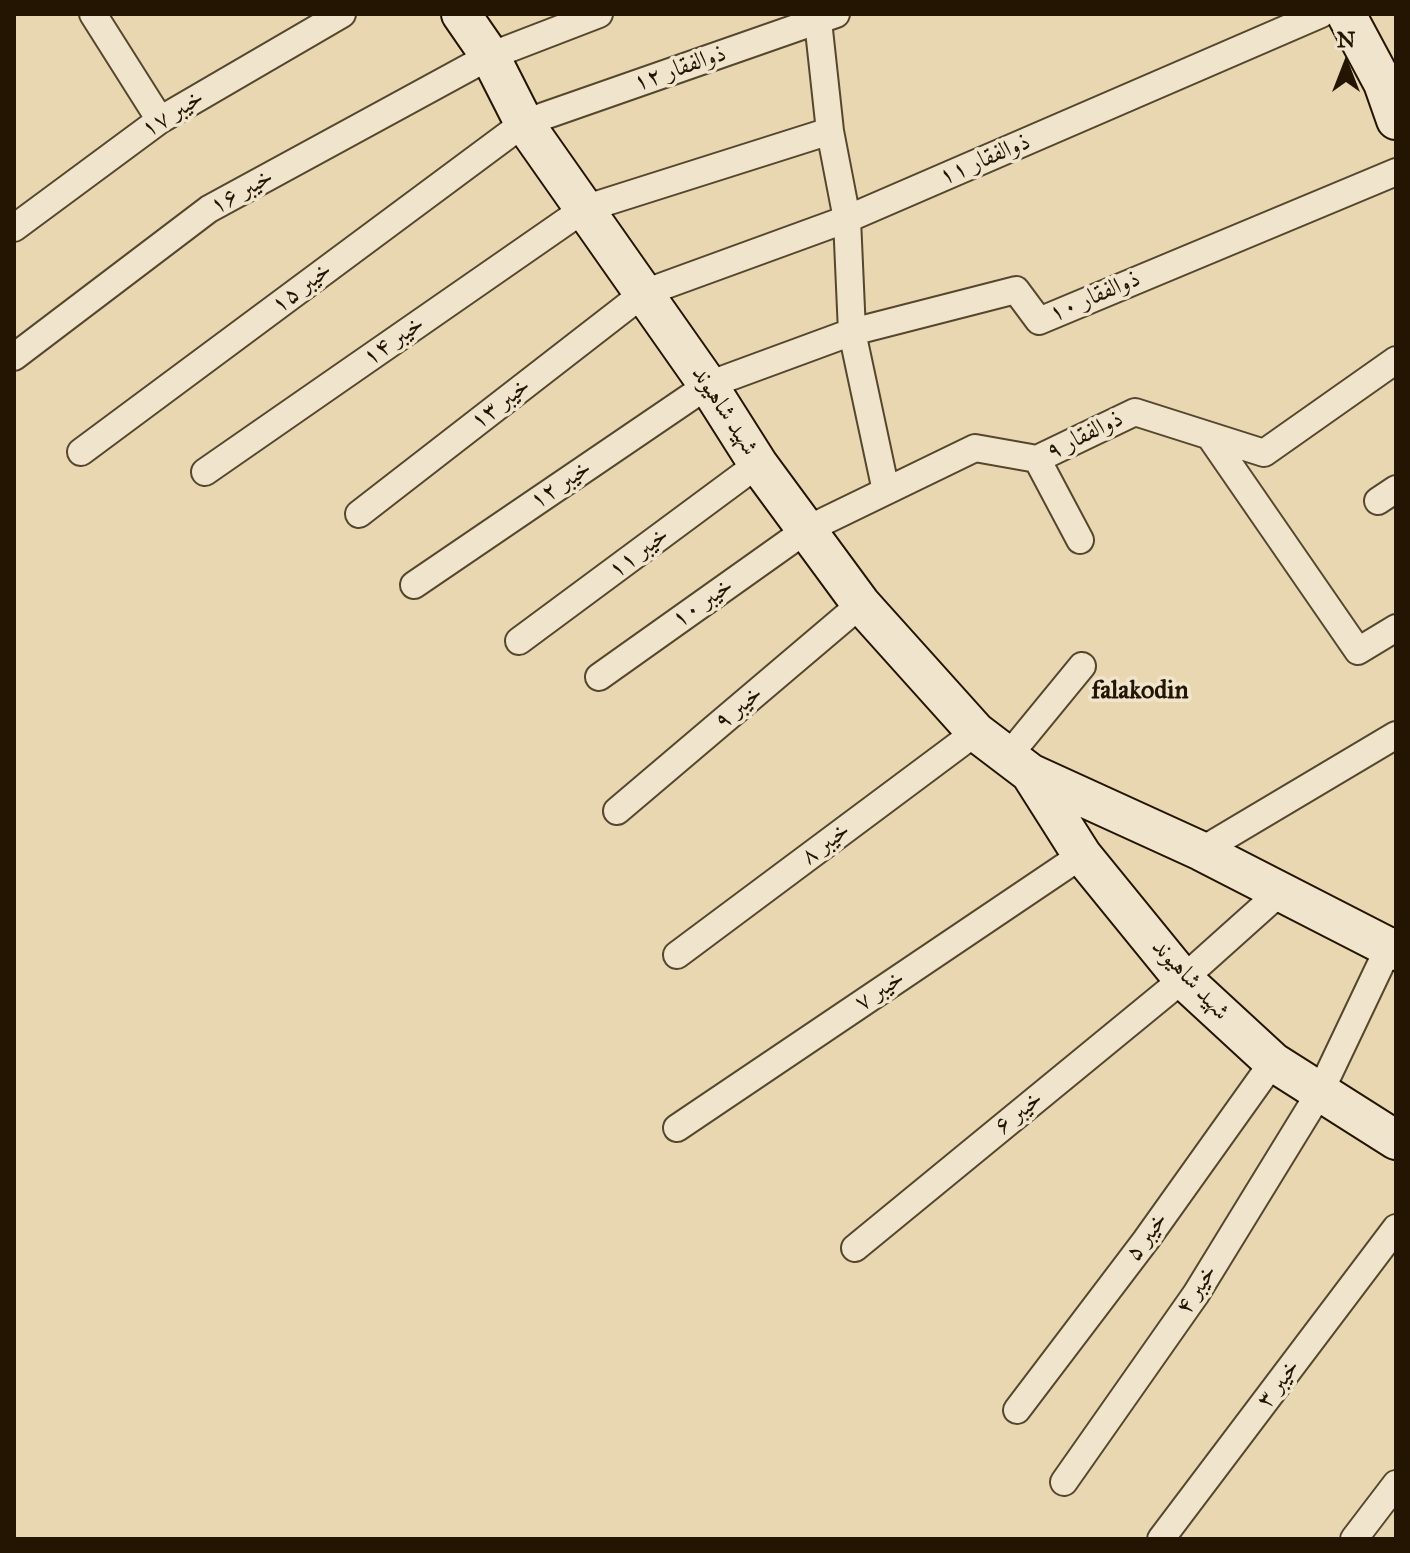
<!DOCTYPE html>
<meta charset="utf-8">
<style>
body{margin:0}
#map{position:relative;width:1410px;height:1553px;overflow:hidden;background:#e8d7b0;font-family:"IM FELL Great Primer",serif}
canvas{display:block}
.frame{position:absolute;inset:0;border:16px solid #241502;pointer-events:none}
.north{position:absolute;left:1306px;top:24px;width:80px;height:80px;-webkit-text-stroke:6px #f0e5cc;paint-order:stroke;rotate:0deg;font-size:22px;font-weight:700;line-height:32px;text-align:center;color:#241502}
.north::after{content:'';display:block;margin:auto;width:28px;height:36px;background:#241502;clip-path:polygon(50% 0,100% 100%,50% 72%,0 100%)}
</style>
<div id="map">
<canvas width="1410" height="1553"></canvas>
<div class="frame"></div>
<div class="north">N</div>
</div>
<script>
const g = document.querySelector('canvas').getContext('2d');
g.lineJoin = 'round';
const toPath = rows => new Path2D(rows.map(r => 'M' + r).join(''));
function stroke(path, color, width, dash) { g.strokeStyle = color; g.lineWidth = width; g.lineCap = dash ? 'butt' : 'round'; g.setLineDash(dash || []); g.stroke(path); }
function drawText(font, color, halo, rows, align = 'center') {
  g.font = font + ' "IM FELL Great Primer",Amiri,serif'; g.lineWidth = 7; g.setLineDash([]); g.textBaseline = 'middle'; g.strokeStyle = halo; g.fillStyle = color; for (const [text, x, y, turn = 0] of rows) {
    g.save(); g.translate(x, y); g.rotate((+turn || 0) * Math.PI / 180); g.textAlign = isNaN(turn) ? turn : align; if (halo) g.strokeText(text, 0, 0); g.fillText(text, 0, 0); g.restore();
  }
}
const street = toPath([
 [93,14,160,120],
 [815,14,818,21,830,131,847,219,852,332,886,491],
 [14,228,160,120,342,14],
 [14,357,209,209,490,56,599,14],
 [1211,438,1358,651,1396,628],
 [81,452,524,123,836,14],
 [1037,459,1080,540],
 [205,472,584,209,830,131],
 [1378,501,1396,489],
 [359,514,644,293,847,219,1321,14],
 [414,585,708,385,852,332,1016,290,1039,321,1396,172],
 [519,641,758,464],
 [599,677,806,530,975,448,1037,459,1135,412,1264,453,1396,360],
 [1009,755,1082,666],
 [617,811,861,604],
 [1201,851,1396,735],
 [677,955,976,732],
 [677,1128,1082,855],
 [855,1248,1183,979,1279,893],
 [1017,1410,1146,1240,1273,1062],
 [1064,1482,1196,1294,1320,1092,1389,947,1396,941],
 [1161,1539,1396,1228],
 [1354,1539,1396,1484]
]);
const secondary = toPath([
 [461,14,490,56,524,123,708,385,758,464,861,604,976,732,1030,773,1082,855,1183,979,1273,1062,1396,1140],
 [1346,14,1383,83,1396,86],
 [1383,83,1396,120],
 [1030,773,1201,851,1396,951]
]);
stroke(street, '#55462e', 30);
stroke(secondary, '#241502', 42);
stroke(street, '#f0e5cc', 26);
stroke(secondary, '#f0e5cc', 38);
drawText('24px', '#241502', '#f0e5cc', [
 ["ذوالفقار ۱۲",680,69,-19],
 ["خیبر ۱۷",173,114,-32],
 ["ذوالفقار ۱۱",985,160,-23],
 ["خیبر ۱۶",242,192,-29],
 ["خیبر ۱۵",302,288,-37],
 ["ذوالفقار ۱۰",1095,297,-23],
 ["خیبر ۱۴",394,341,-35],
 ["خیبر ۱۳",501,404,-38],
 ["شهید شاهیوند",724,411,57],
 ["ذوالفقار ۹",1085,436,-26],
 ["خیبر ۱۲",561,485,-34],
 ["خیبر ۱۱",639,553,-37],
 ["خیبر ۱۰",703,603,-35],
 ["خیبر ۹",739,708,-40],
 ["خیبر ۸",826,844,-37],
 ["شهید شاهیوند",1190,980,47],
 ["خیبر ۷",880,991,-34],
 ["خیبر ۶",1019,1113,-39],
 ["خیبر ۵",1147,1237,-54],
 ["خیبر ۴",1197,1290,-57],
 ["خیبر ۳",1279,1384,-53]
]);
drawText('bold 26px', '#241502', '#f0e5cc', [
 ["falakodin",1140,692]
]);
</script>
